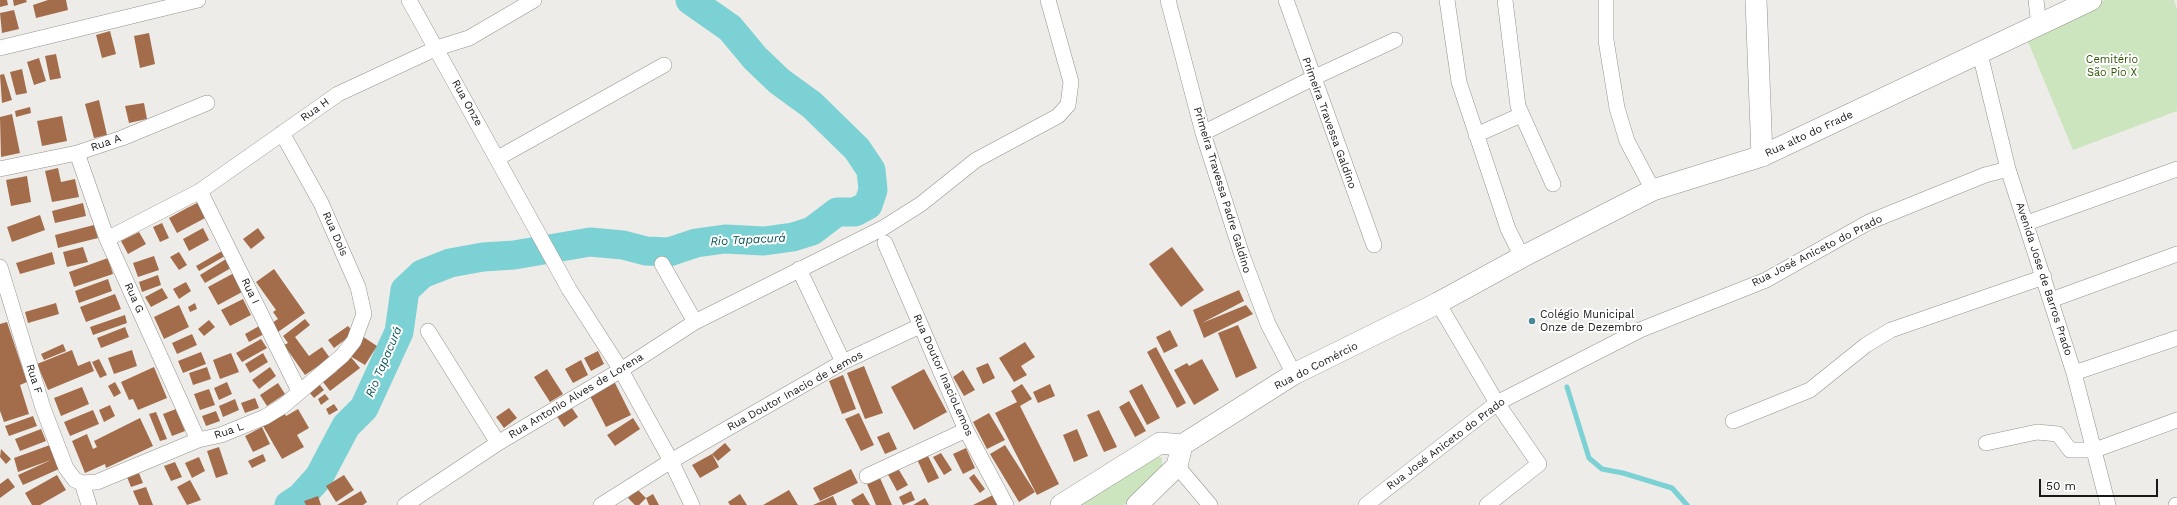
<!DOCTYPE html>
<meta charset="utf-8">
<style>
body{margin:0}
#map{position:relative;width:2177px;height:505px;overflow:hidden;background:#eeece8;font-family:"Work Sans",sans-serif}
canvas{display:block}
.scale{position:absolute;left:2039px;top:479px;width:119px;height:18px;box-sizing:border-box;border:2px solid #191817;border-top:0;padding-left:5px;font-size:12px;line-height:14px;white-space:nowrap;color:#191817;-webkit-text-stroke:3px #fff;paint-order:stroke}
</style>
<div id="map">
<canvas width="2177" height="505"></canvas>
<div class="scale">50 m</div>
</div>
<script>
const g = document.querySelector('canvas').getContext('2d');
g.lineJoin = 'round';
function paint(path, color) { g.fillStyle = color; g.fill(path, 'evenodd'); }
const toPath = rows => new Path2D(rows.map(r => 'M' + r).join(''));
function stroke(path, color, width, dash) { g.strokeStyle = color; g.lineWidth = width; g.lineCap = dash ? 'butt' : 'round'; g.setLineDash(dash || []); g.stroke(path); }
function drawText(font, color, halo, rows, align = 'center') {
  g.font = font + ' "Work Sans",sans-serif'; g.lineWidth = 4; g.setLineDash([]); g.textBaseline = 'middle'; g.strokeStyle = halo; g.fillStyle = color; for (const [text, x, y, turn = 0] of rows) {
    g.save(); g.translate(x, y); g.rotate((+turn || 0) * Math.PI / 180); g.textAlign = isNaN(turn) ? turn : align; if (halo) g.strokeText(text, 0, 0); g.fillText(text, 0, 0); g.restore();
  }
}
paint(toPath([
 [2104,0,2174,0,2177,9,2177,111,2073,150,2026,37],
 [1156,456,1162,458,1162,468,1124,505,1072,505]
]), '#cce5be');
stroke(toPath([
 [1567,387,1589,458,1602,469,1623,473,1672,488,1687,505]
]), '#7cd1d4', 5);
stroke(toPath([
 [289,505,301,497,319,477,346,426,364,408,399,332,405,290,422,274,450,263,483,257,514,255,590,242,623,245,646,251,669,252,696,243,725,239,764,241,793,237,812,231,837,212,855,212,868,205,873,190,871,170,857,149,812,105,779,81,755,58,730,28,690,0]
]), '#7cd1d4', 29);
paint(toPath([
 [0,0,7,0,8,5,0,7],
 [13,0,26,0,27,2,14,6],
 [66,0,68,10,36,18,33,5,48,0],
 [14,10,19,29,2,33,0,13],
 [110,31,116,54,102,58,96,35],
 [149,33,155,64,140,68,134,36],
 [56,54,61,78,50,80,45,56],
 [39,58,46,81,34,85,27,62],
 [22,69,27,93,16,95,10,72],
 [4,74,12,100,2,103,0,75],
 [99,100,107,135,94,138,85,104],
 [144,103,147,119,129,123,125,106],
 [30,107,31,113,16,117,15,111],
 [12,114,20,153,1,157,0,117],
 [62,116,67,141,42,146,37,121],
 [58,168,61,182,75,179,79,197,52,202,45,171],
 [27,176,31,202,11,206,6,180],
 [199,202,207,217,177,233,169,218,187,208,191,216,187,208],
 [83,203,86,216,55,223,52,211],
 [40,215,45,230,12,242,7,227],
 [162,223,169,238,160,242,153,227],
 [94,225,98,238,58,248,55,235],
 [203,228,209,240,189,251,183,239],
 [258,228,265,238,251,249,243,239],
 [139,232,146,244,128,254,121,241],
 [83,247,88,262,67,267,63,252],
 [1172,247,1204,290,1181,307,1149,264],
 [222,251,225,256,199,271,196,266],
 [52,252,55,264,20,274,16,263],
 [179,252,187,265,179,270,170,257],
 [154,256,159,270,138,277,133,263],
 [108,258,113,274,74,287,69,272],
 [226,259,231,268,205,283,200,275],
 [274,269,305,313,278,332,272,323,278,319,273,312,276,310,256,282],
 [234,273,244,291,218,305,208,287],
 [158,275,161,285,142,292,139,282],
 [108,279,112,291,79,303,75,291],
 [186,282,191,291,179,299,173,289],
 [162,288,168,298,151,307,145,297],
 [1239,290,1244,301,1202,323,1246,305,1253,314,1204,338,1193,310],
 [115,294,121,309,86,322,80,307],
 [243,299,251,315,230,326,221,310],
 [56,303,59,314,28,323,25,312],
 [195,303,197,309,190,312,188,307],
 [179,305,189,327,164,339,154,317],
 [125,315,127,323,93,335,90,327],
 [305,319,310,325,295,337,309,356,322,347,330,358,305,375,284,345,288,343,283,336],
 [209,320,215,327,204,336,198,329],
 [7,322,27,382,20,385,29,414,4,422,0,411,0,324],
 [261,325,266,333,249,342,245,334],
 [1238,325,1257,368,1236,378,1218,333],
 [348,326,354,333,334,348,328,340],
 [125,327,129,337,101,348,97,338],
 [1170,330,1178,346,1164,353,1156,337],
 [192,334,197,345,177,354,172,343],
 [362,336,377,346,365,365,350,356],
 [261,339,267,348,242,362,236,353],
 [1025,342,1035,357,1021,366,1027,375,1014,382,999,358],
 [63,344,66,351,44,360,41,354],
 [1156,347,1186,403,1177,408,1147,352],
 [72,350,78,366,90,361,94,371,48,390,37,364],
 [132,350,137,366,114,374,108,358],
 [598,351,604,364,591,371,584,358],
 [201,352,206,364,183,373,178,361],
 [231,353,239,372,220,379,213,360],
 [263,353,268,362,250,373,245,364],
 [350,356,360,368,330,391,323,382,337,371,334,367],
 [99,359,107,375,100,378,92,362],
 [1202,359,1219,390,1194,405,1174,370,1187,363,1189,366],
 [581,360,588,375,573,383,565,369],
 [988,363,995,378,983,384,976,368],
 [864,366,883,413,865,419,847,373],
 [154,367,167,398,138,410,133,399,129,400,121,382],
 [207,367,211,379,193,385,189,373],
 [270,367,276,376,259,389,252,380],
 [547,369,563,394,550,402,534,377],
 [924,369,947,412,914,430,891,387],
 [963,370,975,390,964,396,953,377],
 [843,375,856,409,842,414,829,381],
 [614,381,631,415,606,427,589,394],
 [115,382,121,393,114,397,108,386],
 [227,382,232,394,219,400,214,388],
 [278,383,285,394,267,406,260,395],
 [319,384,324,390,314,398,309,392],
 [1022,384,1032,399,1020,406,1059,484,1037,495,995,413,1017,402,1011,391],
 [1050,384,1055,396,1038,403,1033,392],
 [1142,384,1160,418,1147,425,1129,391],
 [82,387,89,404,61,416,54,398],
 [209,389,215,405,200,410,194,394],
 [325,394,329,399,321,405,318,399],
 [255,398,259,408,245,413,241,403],
 [235,399,239,410,223,417,219,406],
 [1129,401,1146,431,1135,437,1119,407],
 [334,404,338,410,329,415,326,409],
 [110,405,115,416,104,422,99,410],
 [570,405,578,417,564,427,556,415],
 [509,408,517,418,504,428,496,417],
 [176,409,185,431,172,436,163,414],
 [298,409,309,428,297,435,304,447,282,459,263,426,285,414,286,416],
 [93,410,99,424,70,436,64,422],
 [1099,410,1117,447,1104,452,1087,415],
 [216,411,220,421,206,426,202,416],
 [156,412,167,439,160,441,149,414],
 [859,413,874,445,861,451,845,419],
 [989,413,1005,440,987,449,973,422],
 [33,416,37,426,9,436,5,426],
 [140,418,153,446,106,468,105,464,85,473,72,441,87,434,93,449,97,447,94,441],
 [633,418,640,429,615,446,607,435],
 [262,427,270,444,253,452,245,436],
 [41,429,46,441,20,451,15,439],
 [1077,429,1088,456,1074,462,1063,435],
 [889,432,897,449,885,454,877,437],
 [725,443,731,450,718,461,712,454],
 [50,445,59,469,23,485,18,475,51,460,18,472,14,458],
 [1005,445,1035,492,1019,502,990,454],
 [219,447,228,474,216,478,207,451],
 [966,448,975,468,963,474,953,454],
 [1,449,11,459,6,464,0,457],
 [925,450,939,478,928,483,915,455],
 [941,453,952,470,944,475,933,457],
 [263,454,266,461,252,468,248,461],
 [712,454,719,467,700,478,692,465],
 [199,457,205,471,192,478,185,463],
 [175,462,182,477,171,481,164,466],
 [896,465,908,485,897,491,886,471],
 [851,469,858,483,820,501,813,488],
 [139,473,143,483,131,487,127,477],
 [974,474,985,489,980,493,969,478],
 [57,475,66,490,40,505,32,505,25,493],
 [344,475,354,490,336,502,326,486],
 [8,478,15,487,0,498,0,484],
 [880,478,892,505,876,505,867,484],
 [190,480,201,500,187,505,177,487],
 [146,487,153,505,139,505,133,491],
 [637,489,646,498,639,505,635,505,628,498],
 [789,490,798,505,763,505],
 [361,491,367,502,363,505,337,505],
 [911,491,915,500,903,505,899,497],
 [863,493,870,505,854,505,851,500],
 [653,494,659,505,649,505,646,498],
 [740,494,747,505,730,505,728,502],
 [993,495,998,505,973,505],
 [318,496,321,505,306,505,304,501],
 [833,496,837,505,813,505],
 [925,498,929,505,913,505]
]), '#a36d4c');
const street = toPath([
 [409,0,569,289,621,370,671,461,692,505],
 [1168,0,1203,133,1242,255,1268,324,1294,374],
 [1286,0,1374,245],
 [1447,0,1459,82,1508,229,1522,257],
 [1505,0,1518,106,1553,184],
 [1606,0,1606,40,1617,108,1627,141,1653,190],
 [2036,0,2039,26],
 [0,48,198,0],
 [1980,54,2008,169,2074,373,2108,505],
 [1203,133,1313,78,1395,40],
 [1476,135,1521,115],
 [77,153,107,239,198,440],
 [498,158,664,65],
 [0,169,77,153,122,138,207,103],
 [200,191,299,391],
 [2027,223,2177,169],
 [107,239,200,191,338,94,437,48,469,38,534,0],
 [885,243,966,430,1006,505],
 [662,264,695,322],
 [0,267,43,408,66,468,75,480,82,483,97,482,198,440,221,435,265,417,283,406,342,356,354,341,364,314,358,287,321,203,282,133],
 [799,269,843,362],
 [2051,300,2177,254],
 [1438,303,1497,403,1539,464,1487,505],
 [428,331,498,443],
 [2074,373,2177,338],
 [1733,421,1810,390,1866,345,1891,330,2044,277],
 [1986,443,2037,432,2058,434,2070,450,2095,450,2177,420],
 [1177,466,1210,505],
 [867,476,966,430],
 [82,483,89,505],
 [405,505,498,443,621,370,695,322,883,228,921,204,976,160,1058,116,1068,105,1071,82,1048,0],
 [601,505,671,461,843,362,920,326],
 [1366,505,1497,403,1640,330,1766,280,1869,222,1985,175,2008,169],
 [2176,505,2177,505]
]);
const secondary = toPath([
 [1756,0,1762,156],
 [1061,505,1160,443,1182,445],
 [1137,505,1177,466,1182,445,1294,374,1438,303,1522,257,1653,190,1762,156,2091,0]
]);
stroke(street, '#94928e', 16);
stroke(secondary, '#94928e', 22);
stroke(street, '#fff', 15);
stroke(secondary, '#fff', 21);
for (const [x, y, r, color] of [
 [1532,321,4,"#458898"]
]) { const dot = new Path2D(); dot.arc(x, y, r, 0, 2 * Math.PI); g.fillStyle = color; g.fill(dot); stroke(dot, '#fff', 1.5); }
drawText('11px', '#2e5605', '#fff', [
 ["Cemitério",2112,60],
 ["São Pio X",2112,73]
]);
drawText('11px', '#191817', '#fff', [
 ["Rua Onze",467,103,61],
 ["Rua H",315,110,-35],
 ["Primeira Travessa Galdino",1329,123,70],
 ["Rua alto do Frade",1809,134,-25],
 ["Rua A",106,143,-19],
 ["Primeira Travessa Padre Galdino",1222,190,73],
 ["Rua Dois",335,234,66],
 ["Rua José Aniceto do Prado",1817,251,-27],
 ["Avenida Jose de Barros Prado",2044,279,72],
 ["Rua I",250,291,64],
 ["Rua G",134,298,66],
 ["Rua do Comércio",1316,366,-27],
 ["Rua Doutor InacioLemos",943,375,66],
 ["Rua F",34,379,72],
 ["Rua Doutor Inacio de Lemos",795,391,-29],
 ["Rua Antonio Alves de Lorena",576,396,-31],
 ["Rua L",229,431,-19],
 ["Rua José Aniceto do Prado",1446,444,-37]
]);
drawText('11px', '#191817', '#fff', [
 ["Colégio Municipal",1540,315],
 ["Onze de Dezembro",1540,328]
], 'left');
drawText('italic 12px', '#055557', '#fff', [
 ["Rio Tapacurá",748,240,-3],
 ["Rio Tapacurá",384,362,-67]
]);
</script>
